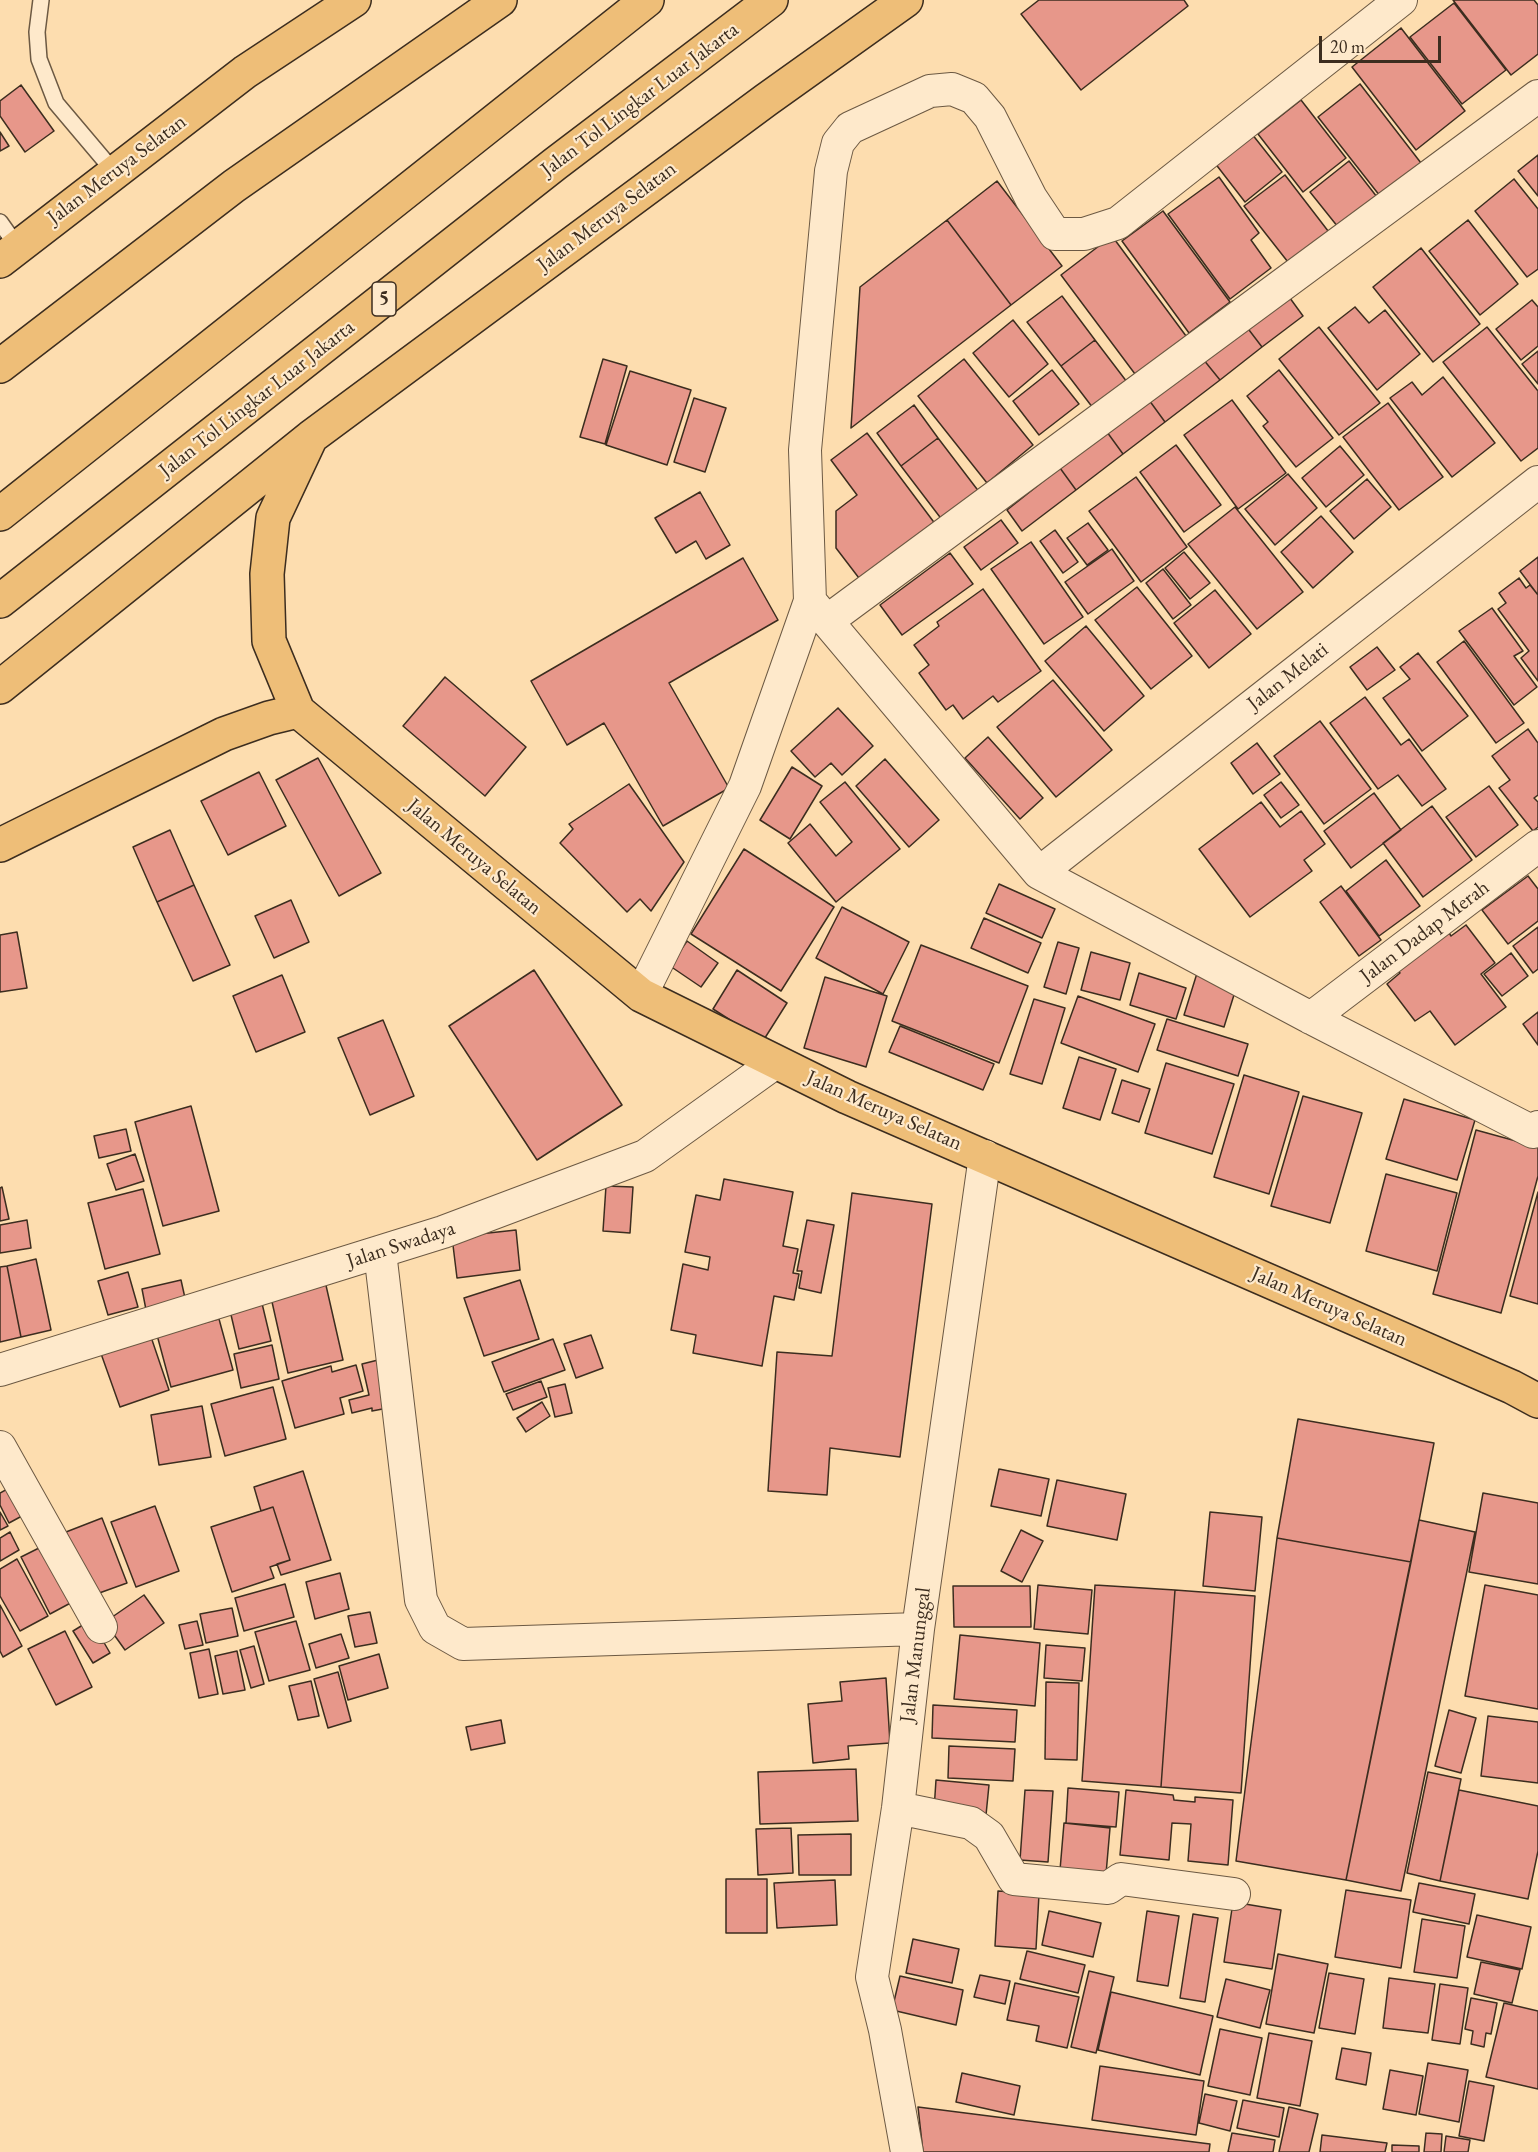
<!DOCTYPE html>
<style>
body{margin:0}
#map{position:relative;width:1538px;height:2152px;overflow:hidden;background:#fdddaf;font-family:"EB Garamond",serif}
canvas{display:block}
.scale{position:absolute;left:1319px;top:36px;width:122px;height:27px;box-sizing:border-box;border:3px solid #3c2d1f;border-top:0;padding-left:8px;font-size:18px;line-height:21px;white-space:nowrap;color:#3c2d1f;-webkit-text-stroke:4px #fee9cb;paint-order:stroke}
</style>
<div id="map">
<canvas width="1538" height="2152"></canvas>
<div class="scale">20 m</div>
</div>
<script>
const g = document.querySelector('canvas').getContext('2d');
g.lineJoin = 'round';
function paint(path, color) { g.fillStyle = color; g.fill(path, 'evenodd'); }
const toPath = rows => new Path2D(rows.map(r => 'M' + r).join(''));
function stroke(path, color, width, dash) { g.strokeStyle = color; g.lineWidth = width; g.lineCap = dash ? 'butt' : 'round'; g.setLineDash(dash || []); g.stroke(path); }
function drawText(font, color, halo, rows, align = 'center') {
  g.font = font + ' "EB Garamond",serif'; g.lineWidth = 4.5; g.setLineDash([]); g.textBaseline = 'middle'; g.strokeStyle = halo; g.fillStyle = color; for (const [text, x, y, turn = 0] of rows) {
    g.save(); g.translate(x, y); g.rotate((+turn || 0) * Math.PI / 180); g.textAlign = isNaN(turn) ? turn : align; if (halo) g.strokeText(text, 0, 0); g.fillText(text, 0, 0); g.restore();
  }
}
const building = toPath([
 [1039,0,1184,0,1188,6,1081,90,1021,14,1039,0],
 [1453,0,1534,0,1538,5,1538,54,1511,75,1453,0],
 [1454,3,1506,70,1462,104,1410,37,1454,3],
 [1401,28,1465,111,1416,150,1352,67,1401,28],
 [1360,84,1421,163,1380,196,1318,117,1360,84],
 [21,85,54,131,25,152,0,116,0,101,21,85],
 [1301,100,1346,158,1303,192,1258,134,1301,100],
 [1248,129,1282,172,1245,202,1211,158,1248,129],
 [0,132,9,146,0,151,0,132],
 [1538,155,1538,196,1518,171,1538,155],
 [1349,161,1384,206,1346,237,1310,192,1349,161],
 [1285,175,1335,240,1295,271,1244,206,1285,175],
 [1219,177,1259,233,1251,240,1271,268,1230,299,1168,214,1219,177],
 [1514,179,1538,209,1538,269,1527,277,1475,211,1514,179],
 [997,181,1062,266,1011,305,947,220,997,181],
 [1163,211,1230,302,1189,333,1122,241,1163,211],
 [947,220,1011,305,851,428,860,287,947,220],
 [1468,220,1518,284,1480,315,1429,251,1468,220],
 [1112,236,1189,340,1138,378,1061,275,1112,236],
 [1421,248,1480,324,1433,362,1373,287,1421,248],
 [1287,294,1303,316,1262,347,1246,326,1287,294],
 [1062,296,1095,340,1061,366,1027,322,1062,296],
 [1532,300,1538,307,1538,346,1521,360,1496,329,1532,300],
 [1355,307,1369,323,1385,310,1420,354,1377,390,1328,328,1355,307],
 [1013,320,1048,364,1009,397,973,353,1013,320],
 [1246,326,1262,347,1220,380,1203,359,1246,326],
 [1319,327,1380,403,1339,435,1279,359,1319,327],
 [1487,327,1538,391,1538,448,1521,461,1443,362,1487,327],
 [1095,340,1127,382,1093,408,1061,366,1095,340],
 [1538,351,1538,384,1522,364,1538,351],
 [603,359,627,366,605,444,580,437,603,359],
 [964,359,1033,445,987,483,918,396,964,359],
 [1203,359,1220,380,1165,422,1149,400,1203,359],
 [1052,370,1079,404,1039,435,1013,401,1052,370],
 [1279,370,1333,438,1296,467,1263,426,1268,422,1247,396,1279,370],
 [630,371,691,390,667,465,606,445,630,371],
 [1443,377,1495,443,1452,477,1390,398,1412,382,1422,395,1443,377],
 [694,398,726,408,705,472,674,462,694,398],
 [1149,400,1165,422,1123,454,1107,432,1149,400],
 [1232,400,1286,473,1238,509,1184,435,1232,400],
 [1388,403,1443,477,1399,510,1343,437,1388,403],
 [914,405,938,438,901,466,877,433,914,405],
 [1107,432,1123,454,1076,490,1060,468,1107,432],
 [867,433,936,525,862,582,836,548,836,511,857,495,831,460,867,433],
 [938,438,983,497,946,525,901,466,938,438],
 [1176,445,1221,505,1184,532,1140,472,1176,445],
 [1340,446,1364,475,1326,507,1302,478,1340,446],
 [1060,468,1076,490,1022,531,1007,510,1060,468],
 [1288,474,1317,508,1275,545,1245,509,1288,474],
 [1136,477,1187,547,1141,582,1089,511,1136,477],
 [1367,479,1391,507,1354,539,1330,511,1367,479],
 [700,492,730,545,706,559,696,541,676,553,655,518,700,492],
 [1235,507,1303,592,1257,629,1188,544,1235,507],
 [1321,516,1353,552,1313,588,1281,552,1321,516],
 [1001,520,1018,543,981,570,964,547,1001,520],
 [1088,523,1108,550,1087,565,1067,538,1088,523],
 [1055,530,1078,562,1063,573,1040,541,1055,530],
 [1031,542,1083,617,1044,644,991,569,1031,542],
 [1112,549,1134,581,1088,614,1065,582,1112,549],
 [1184,552,1210,583,1190,599,1165,568,1184,552],
 [950,553,973,584,902,635,880,605,950,553],
 [1538,557,1538,595,1520,571,1538,557],
 [743,558,778,620,669,683,729,788,663,826,604,723,567,745,531,681,743,558],
 [1163,569,1191,605,1173,619,1146,583,1163,569],
 [1519,578,1526,588,1530,585,1538,595,1538,681,1521,658,1529,651,1498,609,1506,603,1499,593,1519,578],
 [1137,587,1192,656,1151,689,1095,620,1137,587],
 [983,589,1041,671,998,702,993,696,963,719,953,705,946,710,919,673,929,665,914,645,939,626,937,622,983,589],
 [1215,590,1251,634,1209,668,1174,623,1215,590],
 [1492,608,1523,651,1514,656,1537,687,1514,705,1459,631,1492,608],
 [1086,626,1144,696,1104,731,1045,661,1086,626],
 [1464,641,1524,723,1496,743,1437,662,1464,641],
 [1377,647,1395,670,1367,690,1350,667,1377,647],
 [1418,653,1468,716,1422,751,1383,698,1410,679,1400,667,1418,653],
 [445,677,526,747,485,796,403,726,445,677],
 [1053,680,1112,750,1056,797,997,727,1053,680],
 [1365,697,1401,745,1409,739,1446,789,1422,806,1398,775,1378,789,1330,723,1365,697],
 [838,708,873,746,842,775,831,763,815,777,791,751,838,708],
 [1320,721,1371,789,1324,824,1274,756,1320,721],
 [1528,729,1538,743,1538,795,1534,798,1538,802,1538,827,1533,831,1499,788,1510,780,1492,756,1528,729],
 [988,737,1043,798,1020,819,965,758,988,737],
 [1257,743,1280,774,1253,794,1231,763,1257,743],
 [318,758,381,873,339,896,276,780,318,758],
 [885,759,939,820,909,847,856,786,885,759],
 [792,767,822,786,790,839,760,820,792,767],
 [259,772,286,826,228,855,201,801,259,772],
 [845,782,900,849,836,902,788,843,810,824,836,856,852,842,820,802,845,782],
 [1281,782,1299,805,1281,818,1264,795,1281,782],
 [629,784,684,862,651,911,640,899,627,912,560,843,573,829,569,824,629,784],
 [1489,786,1518,825,1476,857,1446,817,1489,786],
 [1374,793,1401,830,1351,868,1324,831,1374,793],
 [1261,802,1280,827,1301,811,1325,844,1304,860,1312,871,1250,917,1199,849,1261,802],
 [1432,806,1472,860,1423,897,1383,843,1432,806],
 [170,830,194,885,157,902,133,847,170,830],
 [744,849,834,907,781,991,691,934,744,849],
 [1386,860,1420,906,1379,936,1346,891,1386,860],
 [1528,876,1538,889,1538,921,1508,944,1482,910,1528,876],
 [999,884,1055,909,1042,938,986,913,999,884],
 [194,885,230,965,193,981,157,902,194,885],
 [1341,886,1381,940,1359,956,1320,902,1341,886],
 [291,900,309,942,274,958,255,916,291,900],
 [842,907,909,942,883,994,816,958,842,907],
 [984,918,1041,943,1028,973,971,948,984,918],
 [1466,925,1495,963,1481,974,1506,1007,1455,1045,1430,1011,1415,1021,1387,984,1400,973,1397,969,1448,931,1451,936,1466,925],
 [1538,927,1538,969,1533,973,1513,946,1538,927],
 [17,932,27,988,0,992,0,935,17,932],
 [687,941,718,963,701,987,670,966,687,941],
 [1058,942,1079,948,1066,994,1044,987,1058,942],
 [921,945,1028,986,999,1063,892,1021,921,945],
 [1091,952,1130,963,1120,1000,1081,990,1091,952],
 [1511,953,1528,976,1502,996,1484,974,1511,953],
 [534,970,622,1105,537,1160,449,1026,534,970],
 [737,970,787,1003,763,1041,713,1009,737,970],
 [1198,970,1238,982,1224,1027,1184,1015,1198,970],
 [1139,973,1186,988,1176,1019,1130,1005,1139,973],
 [282,975,305,1032,256,1052,233,996,282,975],
 [825,977,887,996,866,1067,804,1048,825,977],
 [1078,996,1155,1024,1138,1072,1061,1043,1078,996],
 [1034,999,1065,1008,1042,1084,1010,1074,1034,999],
 [1538,1012,1538,1045,1523,1024,1538,1012],
 [1167,1019,1248,1044,1238,1076,1157,1050,1167,1019],
 [383,1020,414,1096,370,1115,338,1038,383,1020],
 [900,1026,994,1064,983,1090,889,1052,900,1026],
 [1079,1057,1116,1069,1100,1120,1063,1108,1079,1057],
 [1166,1063,1234,1084,1212,1154,1145,1133,1166,1063],
 [1244,1075,1299,1092,1269,1194,1214,1177,1244,1075],
 [1122,1080,1150,1089,1139,1122,1112,1113,1122,1080],
 [1303,1096,1362,1113,1330,1223,1271,1206,1303,1096],
 [1404,1099,1475,1120,1457,1180,1386,1159,1404,1099],
 [191,1106,219,1211,163,1226,135,1122,191,1106],
 [126,1129,131,1151,99,1158,94,1136,126,1129],
 [1476,1130,1538,1147,1538,1176,1501,1313,1433,1294,1476,1130],
 [135,1154,144,1181,116,1190,107,1164,135,1154],
 [1386,1174,1457,1193,1437,1271,1366,1251,1386,1174],
 [724,1179,793,1192,783,1246,798,1249,793,1273,799,1274,794,1300,774,1296,762,1366,693,1353,696,1335,671,1330,683,1264,708,1270,710,1257,685,1252,696,1195,720,1200,724,1179],
 [606,1186,633,1187,630,1233,603,1231,606,1186],
 [2,1187,9,1219,0,1221,0,1188,2,1187],
 [143,1189,160,1254,105,1269,88,1203,143,1189],
 [1538,1192,1538,1304,1510,1296,1538,1192],
 [852,1193,932,1204,900,1457,830,1448,827,1495,768,1491,777,1352,832,1356,852,1193],
 [27,1220,31,1248,0,1253,0,1225,27,1220],
 [807,1220,834,1225,821,1293,799,1288,802,1271,797,1271,807,1220],
 [516,1230,520,1270,457,1278,452,1237,516,1230],
 [36,1259,51,1330,21,1337,7,1266,36,1259],
 [7,1266,21,1337,0,1342,0,1267,7,1266],
 [128,1272,138,1307,108,1315,98,1281,128,1272],
 [181,1280,187,1307,147,1315,142,1289,181,1280],
 [520,1280,539,1339,484,1356,464,1298,520,1280],
 [325,1281,343,1360,288,1373,270,1293,325,1281],
 [260,1295,271,1341,239,1349,228,1302,260,1295],
 [219,1319,233,1370,171,1387,157,1335,219,1319],
 [149,1331,169,1390,120,1407,99,1348,149,1331],
 [591,1335,603,1368,576,1378,564,1344,591,1335],
 [553,1339,565,1370,504,1392,492,1362,553,1339],
 [272,1345,279,1379,241,1388,234,1354,272,1345],
 [382,1359,393,1407,372,1411,372,1408,352,1413,349,1400,369,1395,362,1364,382,1359],
 [356,1365,363,1391,340,1398,344,1414,295,1428,282,1381,331,1366,332,1372,356,1365],
 [541,1381,547,1397,513,1410,506,1394,541,1381],
 [565,1384,572,1413,555,1417,548,1388,565,1384],
 [273,1387,286,1439,225,1456,211,1404,273,1387],
 [542,1402,550,1416,526,1432,517,1418,542,1402],
 [202,1406,211,1457,159,1465,151,1415,202,1406],
 [1298,1419,1434,1443,1411,1562,1277,1538,1298,1419],
 [999,1469,1049,1479,1041,1516,991,1506,999,1469],
 [303,1471,331,1560,281,1575,277,1564,290,1560,273,1507,261,1511,254,1487,303,1471],
 [1057,1480,1126,1494,1117,1540,1047,1526,1057,1480],
 [18,1483,33,1510,9,1523,0,1505,0,1493,18,1483],
 [1483,1493,1538,1503,1538,1584,1469,1572,1483,1493],
 [155,1506,179,1571,136,1587,111,1522,155,1506],
 [273,1507,290,1560,270,1567,274,1578,232,1592,211,1527,273,1507],
 [0,1512,8,1526,0,1530,0,1512],
 [1210,1512,1262,1517,1255,1591,1203,1586,1210,1512],
 [102,1518,127,1583,91,1596,66,1532,102,1518],
 [1419,1520,1475,1532,1401,1891,1346,1880,1419,1520],
 [1021,1530,1043,1541,1022,1582,1001,1571,1021,1530],
 [10,1532,19,1550,0,1561,0,1538,10,1532],
 [1277,1538,1411,1562,1346,1880,1236,1861,1277,1538],
 [49,1543,78,1599,50,1614,21,1557,49,1543],
 [17,1559,48,1616,20,1631,0,1596,0,1569,17,1559],
 [340,1573,349,1609,315,1619,306,1582,340,1573],
 [285,1584,294,1617,244,1631,235,1598,285,1584],
 [1038,1585,1092,1590,1088,1634,1034,1629,1038,1585],
 [1095,1585,1175,1590,1161,1787,1082,1781,1095,1585],
 [1485,1585,1538,1595,1538,1709,1465,1696,1485,1585],
 [953,1586,1030,1586,1031,1627,954,1627,953,1586],
 [1175,1590,1255,1596,1241,1793,1161,1787,1175,1590],
 [144,1595,164,1623,125,1650,105,1622,144,1595],
 [0,1605,22,1646,3,1657,0,1651,0,1605],
 [232,1608,238,1636,206,1643,200,1614,232,1608],
 [370,1612,377,1643,355,1647,348,1616,370,1612],
 [91,1620,110,1653,93,1663,73,1631,91,1620],
 [197,1621,203,1645,185,1649,179,1625,197,1621],
 [296,1621,310,1670,269,1681,255,1632,296,1621],
 [65,1631,92,1687,56,1705,28,1649,65,1631],
 [341,1634,349,1658,316,1668,309,1644,341,1634],
 [960,1635,1040,1643,1035,1706,954,1699,960,1635],
 [1046,1645,1085,1648,1082,1681,1044,1678,1046,1645],
 [254,1646,264,1684,251,1688,240,1650,254,1646],
 [209,1649,218,1694,199,1698,190,1653,209,1649],
 [237,1651,245,1690,223,1694,215,1656,237,1651],
 [379,1654,388,1688,348,1700,339,1666,379,1654],
 [338,1672,351,1721,328,1728,314,1679,338,1672],
 [886,1678,890,1743,848,1746,849,1759,813,1763,808,1704,842,1701,840,1682,886,1678],
 [311,1681,319,1716,298,1720,289,1686,311,1681],
 [1046,1682,1079,1683,1077,1760,1045,1759,1046,1682],
 [933,1705,1017,1710,1015,1742,932,1738,933,1705],
 [1449,1710,1476,1718,1461,1773,1435,1766,1449,1710],
 [1488,1716,1538,1722,1538,1783,1481,1776,1488,1716],
 [501,1720,505,1743,471,1750,466,1727,501,1720],
 [949,1746,1015,1749,1013,1781,948,1778,949,1746],
 [856,1769,858,1821,760,1824,758,1772,856,1769],
 [1428,1772,1461,1779,1440,1881,1407,1873,1428,1772],
 [936,1780,989,1785,986,1815,934,1810,936,1780],
 [1068,1788,1119,1792,1116,1827,1066,1823,1068,1788],
 [1025,1790,1053,1791,1048,1862,1020,1860,1025,1790],
 [1126,1790,1173,1795,1174,1800,1195,1802,1195,1797,1233,1800,1228,1865,1188,1861,1191,1824,1172,1823,1169,1860,1120,1855,1126,1790],
 [1459,1790,1538,1806,1538,1851,1528,1899,1440,1881,1459,1790],
 [1064,1823,1110,1828,1106,1874,1060,1870,1064,1823],
 [791,1828,793,1873,758,1875,756,1829,791,1828],
 [851,1834,851,1875,799,1875,798,1835,851,1834],
 [726,1879,767,1879,767,1933,726,1933,726,1879],
 [835,1880,837,1925,777,1928,774,1883,835,1880],
 [1419,1883,1475,1894,1469,1924,1413,1912,1419,1883],
 [1346,1890,1411,1900,1401,1968,1335,1957,1346,1890],
 [998,1891,1039,1894,1036,1949,995,1946,998,1891],
 [1233,1902,1281,1910,1272,1969,1224,1962,1233,1902],
 [1049,1911,1101,1923,1093,1957,1042,1945,1049,1911],
 [1147,1911,1179,1916,1168,1986,1137,1981,1147,1911],
 [1193,1914,1218,1918,1205,2002,1180,1998,1193,1914],
 [1477,1915,1531,1927,1522,1969,1467,1957,1477,1915],
 [1422,1919,1465,1926,1457,1978,1414,1972,1422,1919],
 [913,1939,959,1949,952,1983,906,1973,913,1939],
 [1027,1951,1085,1965,1078,1993,1020,1979,1027,1951],
 [1278,1954,1328,1964,1314,2033,1266,2024,1278,1954],
 [1481,1962,1520,1970,1512,2003,1474,1994,1481,1962],
 [1089,1971,1114,1977,1096,2053,1071,2047,1089,1971],
 [1329,1973,1364,1979,1355,2034,1319,2028,1329,1973],
 [980,1975,1010,1981,1005,2004,974,1997,980,1975],
 [900,1976,963,1990,956,2025,892,2010,900,1976],
 [1389,1978,1435,1984,1428,2033,1383,2028,1389,1978],
 [1226,1979,1270,1990,1260,2028,1217,2017,1226,1979],
 [1015,1983,1079,1997,1067,2048,1036,2041,1039,2026,1007,2020,1015,1983],
 [1440,1984,1468,1988,1460,2044,1432,2040,1440,1984],
 [1111,1992,1213,2016,1200,2075,1098,2050,1111,1992],
 [1471,1998,1497,2003,1491,2034,1486,2033,1484,2047,1471,2044,1473,2031,1465,2029,1471,1998],
 [1504,2003,1538,2011,1538,2089,1486,2077,1504,2003],
 [1220,2029,1262,2038,1250,2095,1208,2086,1220,2029],
 [1269,2033,1312,2041,1300,2106,1257,2098,1269,2033],
 [1342,2048,1371,2053,1366,2085,1336,2079,1342,2048],
 [1428,2063,1468,2070,1459,2122,1419,2114,1428,2063],
 [1100,2066,1204,2081,1196,2135,1092,2120,1100,2066],
 [1390,2070,1423,2076,1416,2115,1383,2109,1390,2070],
 [962,2073,1020,2086,1014,2115,956,2102,962,2073],
 [1469,2081,1494,2086,1484,2141,1459,2136,1469,2081],
 [1205,2094,1237,2101,1230,2131,1199,2123,1205,2094],
 [1243,2100,1284,2108,1279,2137,1237,2128,1243,2100],
 [918,2107,1210,2144,1209,2152,923,2152,918,2107],
 [1289,2107,1318,2114,1309,2152,1279,2152,1289,2107],
 [1232,2133,1275,2140,1273,2152,1228,2152,1232,2133],
 [1426,2133,1442,2134,1441,2152,1424,2152,1426,2133],
 [1322,2135,1387,2143,1385,2152,1320,2152,1322,2135],
 [1446,2136,1470,2140,1468,2152,1444,2152,1446,2136],
 [1392,2145,1419,2146,1419,2152,1392,2152,1392,2145]
]);
paint(building, '#e7978a');
stroke(building, '#3c2d1f', 1.5);
const service = toPath([
 [41,0,37,32,39,59,56,103,116,174],
 [0,222,17,246]
]);
const minor = toPath([
 [810,601,805,450,831,171,838,143,850,128,930,91,952,89,974,98,990,117,1031,198,1055,234,1084,234,1118,223,1401,0],
 [827,621,1538,96],
 [1039,873,1538,482],
 [641,995,745,786,810,601,1039,873,1311,1018,1533,1132,1538,1127],
 [1311,1018,1538,846],
 [380,1252,421,1600,435,1628,463,1644,918,1629],
 [0,1370,443,1232,645,1156,776,1062],
 [0,1447,101,1627],
 [898,1808,971,1823,989,1836,1014,1879,1108,1888,1121,1879,1234,1894],
 [907,2152,885,2030,872,1977,898,1808,918,1629,985,1156]
]);
const primary = toPath([
 [0,261,245,72,354,0],
 [311,437,273,518,267,574,269,641,298,711,641,995,847,1097,1512,1387,1538,1401],
 [0,687,311,437,766,100,906,0],
 [0,845,224,734,269,718,298,711]
]);
const motorway = toPath([
 [0,366,234,186,500,0],
 [0,514,647,0],
 [0,601,555,164,771,0]
]);
stroke(service, '#6c5943', 18);
stroke(minor, '#6c5943', 34);
stroke(primary, '#3c2d1f', 36);
stroke(motorway, '#3c2d1f', 36);
stroke(service, '#fee9cb', 15);
stroke(minor, '#fee9cb', 32);
stroke(primary, '#eebe78', 33);
stroke(motorway, '#eebe78', 33);
for (const [x, y, w] of [
 [384,299,24]
]) { const box = new Path2D(); box.roundRect(x - w / 2, y - 17, w, 34, 4.5); g.fillStyle = '#fee9cb'; g.fill(box); stroke(box, '#3c2d1f', 1.5); }
drawText('bold 20px', '#3c2d1f', null, [
 ["5",384,299]
]);
drawText('21px', '#3c2d1f', '#fee9cb', [
 ["Jalan Tol Lingkar Luar Jakarta",640,100,-37],
 ["Jalan Meruya Selatan",117,170,-37],
 ["Jalan Meruya Selatan",607,217,-37],
 ["Jalan Tol Lingkar Luar Jakarta",257,399,-38],
 ["Jalan Melati",1288,677,-38],
 ["Jalan Meruya Selatan",474,857,40],
 ["Jalan Dadap Merah",1425,932,-37],
 ["Jalan Meruya Selatan",884,1111,24],
 ["Jalan Swadaya",401,1245,-18],
 ["Jalan Meruya Selatan",1329,1307,24],
 ["Jalan Manunggal",916,1655,-83]
]);
</script>
